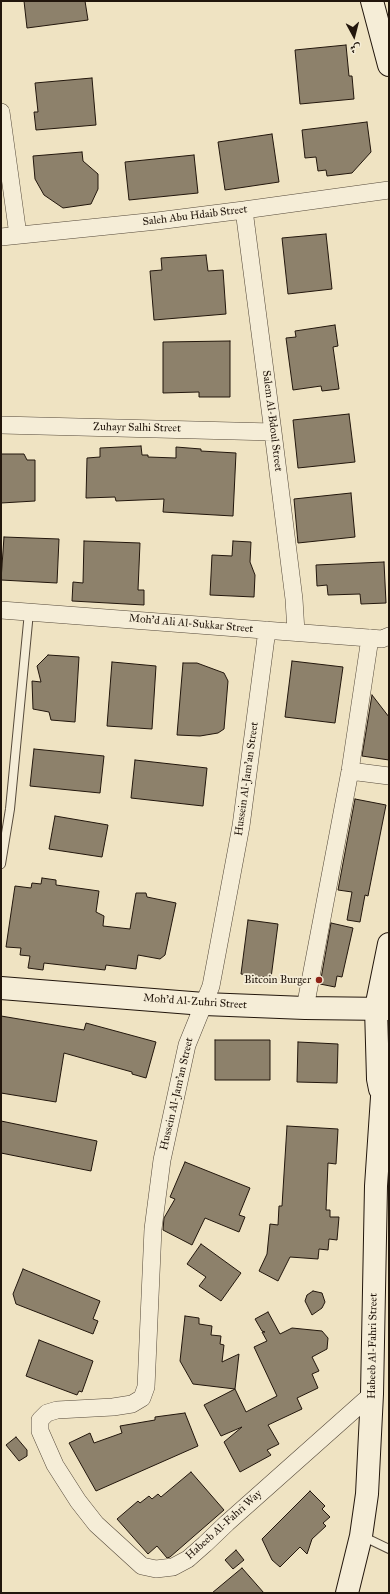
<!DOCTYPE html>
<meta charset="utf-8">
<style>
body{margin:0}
#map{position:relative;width:390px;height:1594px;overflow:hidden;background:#efe3c2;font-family:"IM FELL Great Primer",Amiri,serif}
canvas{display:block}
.frame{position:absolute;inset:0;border:2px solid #22160c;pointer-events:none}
.north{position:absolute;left:334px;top:16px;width:40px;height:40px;-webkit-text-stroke:3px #f5edd7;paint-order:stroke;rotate:173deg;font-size:11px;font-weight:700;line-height:16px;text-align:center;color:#22160c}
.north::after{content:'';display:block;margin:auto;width:14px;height:18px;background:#22160c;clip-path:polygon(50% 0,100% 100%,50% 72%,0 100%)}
</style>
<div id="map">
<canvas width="390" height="1594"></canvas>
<div class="frame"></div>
<div class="north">ش</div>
</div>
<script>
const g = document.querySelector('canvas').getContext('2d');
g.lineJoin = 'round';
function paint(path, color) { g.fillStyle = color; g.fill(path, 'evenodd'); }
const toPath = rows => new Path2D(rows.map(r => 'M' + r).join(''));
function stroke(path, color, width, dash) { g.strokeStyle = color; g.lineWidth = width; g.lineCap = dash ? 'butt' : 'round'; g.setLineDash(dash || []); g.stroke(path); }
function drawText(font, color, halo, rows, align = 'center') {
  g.font = font + ' "IM FELL Great Primer",serif'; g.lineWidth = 3.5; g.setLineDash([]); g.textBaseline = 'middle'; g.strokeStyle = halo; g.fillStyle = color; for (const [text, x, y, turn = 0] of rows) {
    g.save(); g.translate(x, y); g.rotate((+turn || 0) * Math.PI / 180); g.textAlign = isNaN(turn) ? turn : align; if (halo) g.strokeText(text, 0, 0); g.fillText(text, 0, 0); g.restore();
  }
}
const building = toPath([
 [24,1,85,1,88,20,27,28,24,1],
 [346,45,349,76,352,76,354,99,300,104,295,50,346,45],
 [92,78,96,125,36,130,34,112,38,112,35,83,92,78],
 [367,122,371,152,352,173,327,176,326,170,318,171,316,157,305,158,302,130,367,122],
 [272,134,279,182,225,190,218,142,272,134],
 [82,152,83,161,98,174,98,189,91,204,63,208,44,195,35,179,33,156,82,152],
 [194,155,198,193,129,200,125,162,194,155],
 [326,234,332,289,288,294,282,238,326,234],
 [206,255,208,271,223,270,226,314,154,320,150,271,162,270,161,258,206,255],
 [335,325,338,346,333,347,339,389,322,391,321,386,293,390,286,338,296,337,295,331,335,325],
 [230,341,230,397,199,397,199,392,163,393,163,342,230,341],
 [349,414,355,462,298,468,293,420,349,414],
 [141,446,142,455,148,455,148,457,176,458,176,447,201,449,201,451,236,453,233,516,163,512,164,499,116,501,115,497,86,498,87,458,100,457,100,448,141,446],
 [1,454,24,454,27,460,35,460,35,501,1,503,1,454],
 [351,493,355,537,298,543,294,499,351,493],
 [4,537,59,539,57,583,1,580,4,537],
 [84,541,140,543,138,590,144,590,144,605,72,601,73,582,83,583,84,541],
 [233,541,251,542,250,562,255,575,254,597,210,595,212,555,232,556,233,541],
 [384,562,386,603,361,604,360,594,328,595,327,585,317,586,316,565,384,562],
 [48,655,79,657,75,722,51,720,49,712,33,709,32,681,41,682,37,666,48,655],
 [292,661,343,667,335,723,285,717,292,661],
 [112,662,156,666,152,729,107,726,112,662],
 [183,663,197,663,224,673,228,681,224,729,218,733,200,736,177,735,183,663],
 [372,695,389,717,389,760,362,756,372,695],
 [34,749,104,756,100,793,30,786,34,749],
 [135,760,207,768,203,806,131,798,135,760],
 [355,799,386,805,368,896,365,895,360,922,347,920,352,892,338,890,355,799],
 [55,816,108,825,102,857,49,849,55,816],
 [42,878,56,880,56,885,99,891,96,912,104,916,103,926,130,929,136,893,146,893,147,897,176,903,165,955,160,959,138,955,136,969,106,965,105,970,44,963,43,970,28,968,30,956,20,955,21,948,6,947,11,913,15,886,31,888,32,883,41,884,42,878],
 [248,920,278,924,271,978,241,974,248,920],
 [331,923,353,928,342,977,337,976,335,987,320,984,331,923],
 [1,1016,84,1030,86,1023,156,1042,146,1078,132,1074,132,1072,64,1053,56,1102,1,1093,1,1016],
 [215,1040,270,1040,270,1080,215,1080,215,1040],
 [298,1042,338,1044,337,1083,297,1082,298,1042],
 [1,1121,97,1141,91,1171,1,1153,1,1121],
 [287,1126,338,1129,336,1164,328,1163,326,1210,330,1210,330,1217,339,1217,337,1240,329,1239,328,1250,319,1249,318,1259,290,1257,278,1281,259,1271,267,1254,270,1224,278,1225,279,1206,282,1206,287,1126],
 [185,1162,250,1188,239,1215,245,1217,239,1232,205,1218,192,1245,163,1230,164,1218,175,1199,170,1197,185,1162],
 [201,1244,241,1273,221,1301,199,1286,206,1277,187,1264,201,1244],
 [23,1269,100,1301,93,1319,98,1321,93,1334,16,1304,13,1294,23,1269],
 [313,1291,322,1293,325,1302,322,1308,312,1315,305,1301,307,1295,313,1291],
 [268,1312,280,1334,292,1328,322,1331,328,1338,327,1349,312,1357,319,1371,312,1374,318,1388,297,1398,302,1409,268,1425,279,1444,267,1450,271,1455,240,1472,224,1442,242,1427,221,1436,204,1405,235,1389,246,1412,277,1396,254,1347,267,1341,262,1332,265,1332,262,1331,255,1319,268,1312],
 [185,1316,199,1318,199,1324,212,1326,211,1335,221,1336,220,1344,224,1345,222,1362,239,1354,235,1389,193,1384,180,1361,185,1316],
 [39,1340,93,1361,82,1392,79,1391,77,1395,26,1376,39,1340],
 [185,1413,198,1446,96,1491,69,1443,90,1433,94,1443,122,1433,120,1426,155,1420,155,1417,185,1413],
 [16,1437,27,1450,27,1456,19,1461,6,1445,16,1437],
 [191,1472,224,1510,170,1557,167,1558,157,1546,148,1554,117,1519,138,1501,140,1503,149,1496,152,1499,158,1494,161,1497,191,1472],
 [310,1491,325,1506,322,1509,330,1517,323,1523,326,1526,312,1539,307,1554,300,1547,280,1567,272,1560,262,1539,310,1491],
 [236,1550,244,1560,233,1569,225,1560,236,1550],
 [242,1568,264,1593,212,1593,242,1568]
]);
paint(building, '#8d816b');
stroke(building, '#22160c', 1);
const lane = toPath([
 [1,864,10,809,29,612],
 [362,1536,389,1549]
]);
const street = toPath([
 [1,112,18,235],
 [244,210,273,432,294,599,296,632],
 [1,237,157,221,244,210,389,190],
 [1,425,273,432],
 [1,610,382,639,389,636],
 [267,630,241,826,211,986,187,1045,162,1160,153,1229,146,1387,142,1398,132,1404,113,1407,57,1410,47,1413,40,1420,40,1431,55,1465,78,1501,96,1524,142,1566,156,1569,173,1567,188,1559,205,1544,227,1523,372,1394],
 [350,771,389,776],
 [305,1008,350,771,370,638]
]);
const secondary = toPath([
 [372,1,389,65],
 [1,988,204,1004,305,1008,389,1009],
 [380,1089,378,1079,376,1008,389,944],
 [347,1593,361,1536,367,1494,372,1394,376,1186,382,1097,388,1080,389,1069]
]);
stroke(lane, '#55493a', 10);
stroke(street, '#55493a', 18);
stroke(secondary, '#22160c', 24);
stroke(lane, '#f5edd7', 8);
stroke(street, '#f5edd7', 17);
stroke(secondary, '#f5edd7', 22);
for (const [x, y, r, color] of [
 [319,980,4,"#8f2418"]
]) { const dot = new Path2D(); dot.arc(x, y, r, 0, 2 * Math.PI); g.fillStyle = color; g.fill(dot); stroke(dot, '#f5edd7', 1.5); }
drawText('11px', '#22160c', '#f5edd7', [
 ["Saleh Abu Hdaib Street",195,216,-7],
 ["Salem Al-Bdoul Street",272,421,83],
 ["Zuhayr Salhi Street",137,428,1],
 ["Moh'd Ali Al-Sukkar Street",191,624,5],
 ["Hussein Al-Jam'an Street",247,779,-82],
 ["Moh'd Al-Zuhri Street",195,1002,4],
 ["Hussein Al-Jam'an Street",177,1094,-77],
 ["Habeeb Al-Fahri Street",373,1346,-89],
 ["Habeeb Al-Fahri Way",224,1525,-42]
]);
drawText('11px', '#22160c', '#f5edd7', [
 ["Bitcoin Burger",311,980]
], 'right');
</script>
